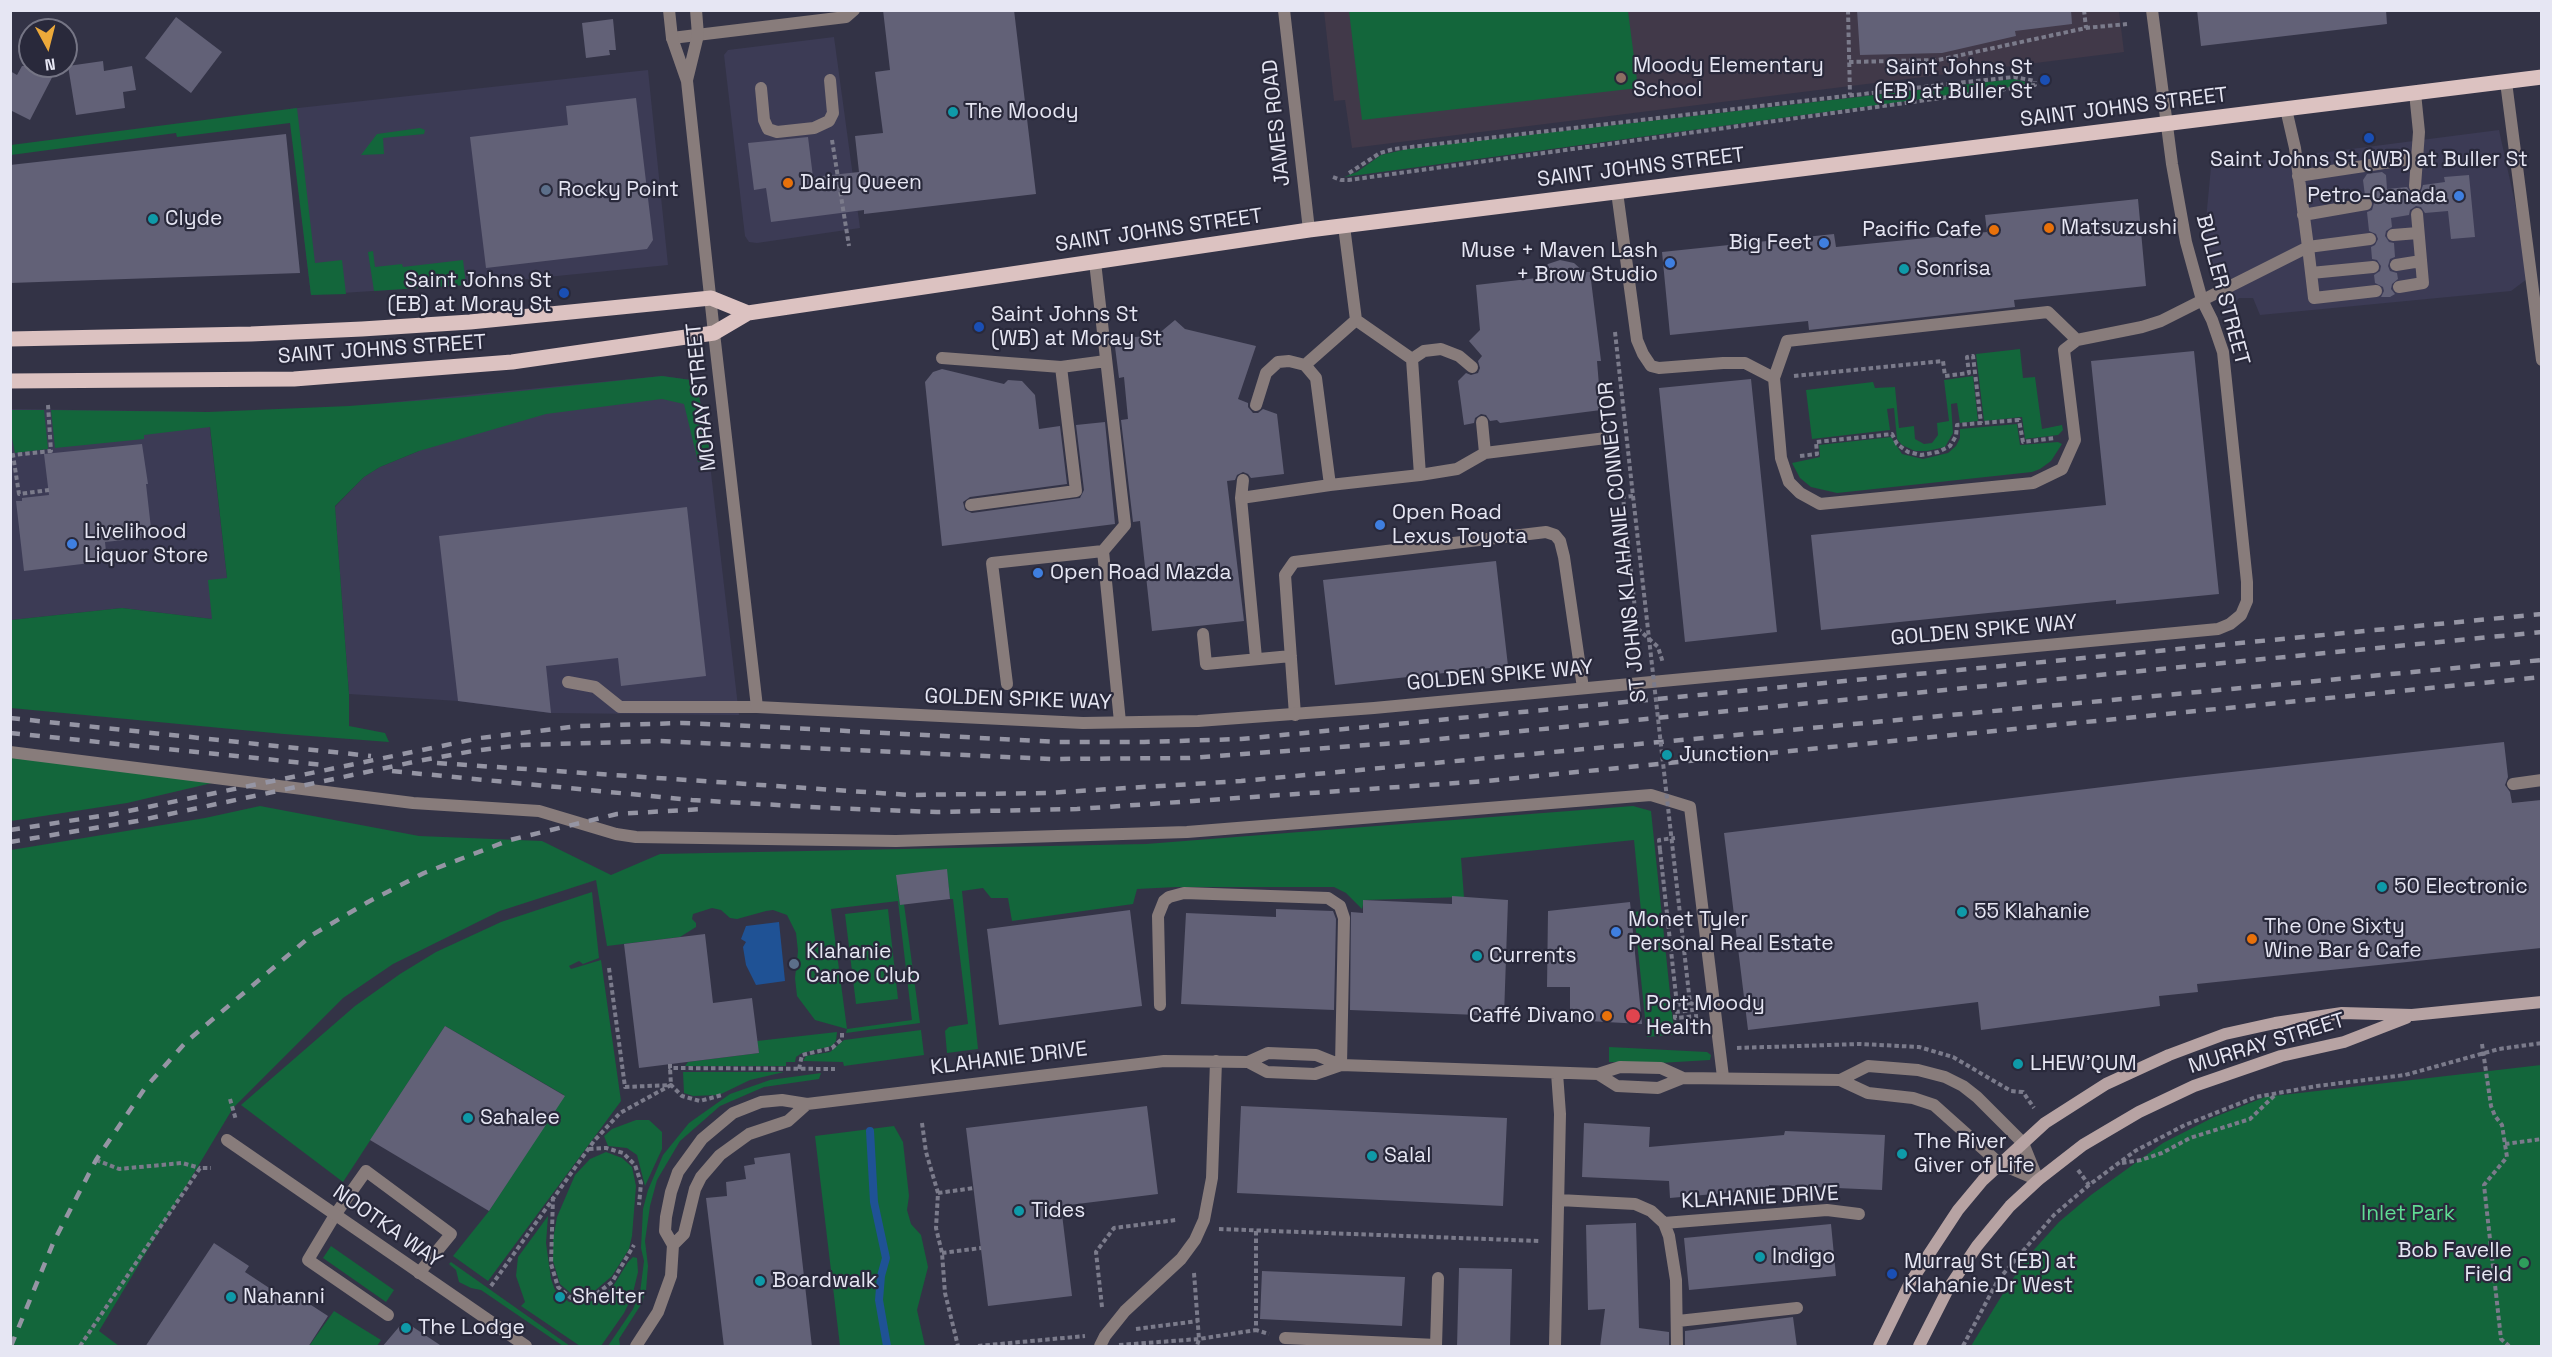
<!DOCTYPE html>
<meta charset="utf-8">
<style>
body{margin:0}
#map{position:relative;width:2552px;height:1357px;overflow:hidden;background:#333346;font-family:"Space Grotesk",sans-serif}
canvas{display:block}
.frame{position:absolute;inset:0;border:12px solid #e6e6f3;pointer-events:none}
.north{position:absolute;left:18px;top:18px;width:60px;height:60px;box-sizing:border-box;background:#29293b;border:2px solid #757585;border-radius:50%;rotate:173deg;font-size:16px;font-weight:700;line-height:24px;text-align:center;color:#e6e6f3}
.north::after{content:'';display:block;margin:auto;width:21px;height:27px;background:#eca93a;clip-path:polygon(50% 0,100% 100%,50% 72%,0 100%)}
</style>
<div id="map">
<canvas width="2552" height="1357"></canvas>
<div class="frame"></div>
<div class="north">N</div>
</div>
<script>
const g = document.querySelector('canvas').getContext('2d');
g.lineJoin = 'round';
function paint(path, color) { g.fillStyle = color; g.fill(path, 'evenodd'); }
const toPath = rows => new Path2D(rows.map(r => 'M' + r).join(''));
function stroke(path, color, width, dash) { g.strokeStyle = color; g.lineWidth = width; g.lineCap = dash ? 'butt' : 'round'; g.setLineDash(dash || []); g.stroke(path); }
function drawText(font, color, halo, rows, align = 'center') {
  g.font = font + ' "Space Grotesk",sans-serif'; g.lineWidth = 4.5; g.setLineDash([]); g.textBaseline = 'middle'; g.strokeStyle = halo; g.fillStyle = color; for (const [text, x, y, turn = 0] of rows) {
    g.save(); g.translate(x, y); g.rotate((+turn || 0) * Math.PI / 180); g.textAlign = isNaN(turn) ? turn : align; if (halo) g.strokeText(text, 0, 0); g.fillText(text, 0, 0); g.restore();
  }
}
paint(toPath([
 [834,37,860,228,757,243,749,242,745,236,724,55,728,50],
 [648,70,668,265,466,285,311,295,289,109],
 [2499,130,2531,276,2511,291,2260,315,2253,298,2239,298,2228,311,2204,241,2211,167],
 [662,376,691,380,698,391,709,442,710,464,739,715,551,713,458,701,349,694,335,507,364,477,380,467,419,451,385,403],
 [11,409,208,412,227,578,212,619,122,608,11,620]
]), '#3c3b55');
paint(toPath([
 [1324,11,2119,11,2124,52,1352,148,1345,100,1334,101]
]), '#413949');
paint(toPath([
 [1349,11,1628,11,1638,88,1362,120],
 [2014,79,2033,84,1344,177,1357,172,1381,155,1407,149],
 [297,108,315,263,342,260,346,294,311,295,290,123,177,137,176,133,11,155,11,145],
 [420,128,425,130,424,134,383,138,384,154,361,155,377,134],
 [373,251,375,267,402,264,403,267,463,260,466,285,374,291,368,252],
 [2020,349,2023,378,2035,377,2042,429,2062,425,2063,430,2058,435,2025,439,2022,417,1984,421,1976,354],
 [662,376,691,380,698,391,710,452,705,460,698,462,684,404,662,399,546,414,419,451,380,467,364,477,335,506,349,694,349,726,385,733,389,742,284,734,11,708,11,620,122,608,212,619,208,580,227,578,210,427,144,435,144,439,55,448,51,410,208,412,349,406,465,397],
 [1973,376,1978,421,1960,423,1957,403,1951,404,1953,433,1945,447,1927,451,1915,451,1902,445,1897,439,1894,408,1887,409,1890,430,1812,439,1806,390,1873,382,1875,388,1895,387,1899,428,1914,426,1915,439,1924,444,1932,443,1938,435,1937,423,1949,421,1944,380],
 [10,410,44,410,48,449,15,453,11,433],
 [2017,424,2020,445,2058,442,2062,444,2051,461,2040,469,2032,472,1837,493,1811,487,1800,478,1792,463,1820,457,1819,445,1891,437,1902,454,1923,459,1948,453,1956,446,1960,438,1960,429],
 [11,756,212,783,127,803,11,821],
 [260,806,419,836,542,841,611,875,660,854,1146,844,1633,806,1651,811,1673,1022,1679,1021,1680,1034,1647,1037,1634,912,1641,911,1634,840,1461,858,1464,897,1364,900,1362,909,1346,893,1334,887,1176,887,1137,889,1133,904,1012,921,1008,898,991,898,983,888,962,891,978,1049,947,1053,945,1031,949,1027,968,1024,953,899,950,899,948,881,897,885,900,905,904,904,920,1023,846,1033,847,1029,815,1020,797,996,795,978,798,951,796,933,787,915,773,910,766,911,737,919,730,918,721,910,712,908,693,914,692,919,696,923,696,927,680,937,607,946,596,880,500,911,393,964,343,998,233,1108,99,1331,119,1346,11,1346,11,850,205,818],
 [898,901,912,1020,847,1029,831,909],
 [592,892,599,958,583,964,579,961,569,966,571,969,601,960,621,1101,488,1281,453,1256,489,1211,564,1095,445,1026,343,1182,241,1105,355,1006,400,974,436,952,501,922],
 [888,909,898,999,856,1004,845,914],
 [921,1030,924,1055,844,1066,843,1062,803,1061,806,1056,830,1052,844,1040],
 [837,1032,836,1041,832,1046,802,1053,796,1057,795,1062,786,1062,786,1066,685,1066,688,1062,759,1053,757,1041],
 [1609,1047,1707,1052,1711,1055,1710,1060,1659,1063,1609,1062],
 [2541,1065,2541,1346,1971,1346,2007,1287,2031,1253,2059,1222,2091,1195,2163,1143,2212,1118,2265,1097],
 [683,1072,784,1072,750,1080,719,1095,693,1096,684,1093],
 [821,1073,819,1079,764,1087,720,1106,680,1141,657,1180,650,1206,645,1241,648,1266,646,1290,642,1303,619,1339,620,1346,608,1346,633,1309,640,1293,644,1261,641,1248,643,1209,648,1190,663,1155,689,1123,730,1094,770,1080],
 [636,1120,649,1120,662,1132,662,1149,645,1186,637,1155,627,1148,608,1146,604,1136,612,1129],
 [894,1126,903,1142,909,1196,907,1210,911,1224,921,1235,928,1267,917,1310,925,1346,840,1346,815,1136],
 [606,1152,622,1158,632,1167,636,1186,632,1236,629,1249,612,1276,591,1294,573,1295,560,1284,553,1261,553,1239,557,1217,575,1175,590,1159],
 [548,1216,546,1243,551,1279,555,1290,569,1302,586,1303,597,1299,612,1288,628,1262,633,1257,637,1258,638,1272,632,1297,624,1313,601,1346,580,1346,521,1306,525,1302,516,1276,518,1257],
 [331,1246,394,1290,386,1302,323,1258],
 [451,1262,570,1346,563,1346,481,1290,471,1288,459,1282,456,1270,449,1264],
 [334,1311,381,1340,377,1346,309,1346]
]), '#13663b');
paint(toPath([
 [779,922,785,981,756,985,746,965,743,947,746,942,741,939,746,926]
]), '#1f5295');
stroke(toPath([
 [870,1131,874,1202,886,1258,881,1276,879,1300,887,1346]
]), '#1f5295', 8);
paint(toPath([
 [883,10,1014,10,1036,194,864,214,864,210,771,222,766,188,754,190,748,143,808,137,813,177,859,172,855,136,883,133,875,72,890,70],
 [1857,10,2071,10,2072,24,2015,31,2016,36,1942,53,1860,55],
 [2197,10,2386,10,2387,24,2201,46],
 [176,17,222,52,191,93,145,58],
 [613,19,616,50,609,50,610,55,586,58,582,23],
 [103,61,104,71,132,66,136,90,123,92,125,108,76,115,68,66],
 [22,66,58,66,30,120,10,110,10,71,17,75],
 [636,98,653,240,647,249,486,268,470,137,568,125,566,106],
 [286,134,300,273,10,283,10,165],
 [2382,172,2386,175,2387,189,2407,187,2410,192,2415,194,2421,191,2423,185,2445,182,2444,177,2469,175,2475,237,2451,239,2448,211,2425,213,2421,207,2416,206,2410,210,2409,215,2391,218,2392,227,2386,231,2385,236,2389,242,2394,243,2395,257,2390,259,2388,266,2390,271,2397,273,2398,279,2392,284,2391,289,2395,294,2390,297,2381,297,2384,291,2383,287,2375,283,2374,275,2380,271,2381,266,2377,260,2372,259,2371,247,2375,245,2378,239,2376,234,2369,231,2367,212,2372,210,2374,203,2372,198,2365,196,2363,180,2367,174],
 [2138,199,2146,286,2014,300,2015,307,1809,330,1808,321,1670,335,1662,252,1834,234,1836,247,1987,232,1985,215],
 [1560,260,1574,263,1584,272,1590,272,1601,361,1597,361,1601,410,1500,423,1497,420,1490,421,1486,415,1481,414,1475,418,1474,423,1464,425,1458,381,1466,373,1471,375,1478,373,1480,368,1478,361,1482,356,1469,341,1480,330,1476,285,1537,278,1548,264],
 [1175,320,1185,329,1256,346,1238,399,1248,403,1248,407,1253,413,1258,413,1263,409,1277,414,1284,474,1251,478,1248,474,1243,472,1237,475,1235,480,1227,481,1244,621,1152,631,1140,521,1133,522,1121,420,1128,419,1124,377,1119,378,1114,339,1157,335],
 [2194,351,2219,594,2116,604,2116,600,1821,630,1811,535,2106,505,2091,361],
 [942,369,1004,384,1008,380,1022,381,1035,395,1039,429,1060,426,1067,484,970,497,963,502,965,510,972,513,1080,498,1084,490,1076,425,1105,422,1115,524,942,546,925,382,933,372],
 [1751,379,1777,632,1685,642,1659,388],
 [142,444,148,484,146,484,152,537,105,542,107,561,24,571,16,501,22,501,22,498,49,495,44,454],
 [687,507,706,676,621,686,618,658,546,666,551,713,458,701,439,536],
 [1496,561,1508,666,1335,685,1323,580],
 [2504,742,2508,777,2505,785,2510,792,2512,803,2541,800,2541,948,2197,984,2198,992,2159,996,2160,1006,1981,1030,1978,1002,1748,1030,1724,833,2177,778],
 [947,869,950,899,900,905,896,875],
 [1452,896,1508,900,1504,1016,1350,1010,1351,912,1363,913,1363,900,1452,904],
 [1630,902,1642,1024,1570,1020,1570,987,1547,987,1548,911],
 [1276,909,1333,911,1336,919,1334,1010,1181,1004,1186,913,1276,917],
 [1130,910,1142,1006,999,1025,987,929],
 [705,934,713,1003,752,998,759,1053,639,1068,624,944],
 [445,1026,565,1096,489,1211,370,1140],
 [1147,1106,1158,1194,1061,1206,1072,1296,988,1306,966,1128],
 [1241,1106,1507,1118,1503,1206,1237,1193],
 [1584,1123,1650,1127,1649,1147,1784,1135,1785,1131,1885,1135,1882,1190,1769,1185,1769,1189,1670,1198,1669,1181,1582,1177],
 [790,1153,812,1347,724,1347,706,1198,727,1196,726,1182,746,1179,744,1166,755,1164,754,1158],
 [1636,1223,1639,1328,1669,1332,1669,1347,1600,1347,1605,1309,1588,1310,1586,1225],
 [1831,1224,1836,1276,1689,1290,1684,1238],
 [214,1243,249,1266,245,1272,289,1301,294,1294,328,1316,308,1347,145,1347],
 [1459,1268,1512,1269,1510,1347,1457,1347],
 [1262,1271,1405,1277,1402,1326,1260,1319],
 [1793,1317,1797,1347,1685,1347,1685,1331],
 [404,1321,443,1347,382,1347]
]), '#626177');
stroke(toPath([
 [1848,10,1850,95],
 [2084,10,2086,28],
 [1849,62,1938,60,2086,28,2127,24],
 [832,140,849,246],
 [1349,173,1380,153,1394,149,1957,83,2014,77,2035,81],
 [1333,177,1341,180,1349,180,2035,85,2035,81],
 [1615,332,1633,496,1623,497,1637,628,1658,647,1663,663],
 [1794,376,1943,361,1945,376,1969,373,1967,357,1973,356,1981,423],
 [48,405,51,451,13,455,19,494,49,490],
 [1800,456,1817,454,1816,442,1892,434,1897,444,1908,452,1921,455,1938,452,1950,446,1956,436,1957,425,2019,420,2023,442,2055,438],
 [1660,850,1659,840,1675,838],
 [609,968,625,1087,671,1085,682,1096,700,1101,722,1095],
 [1690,1003,1693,1004,1693,1010,1675,1012,1675,1018,1698,1016],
 [2482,1044,2491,1106,2495,1116,2502,1125,2507,1157,2484,1185,2501,1339,2509,1346],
 [1737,1048,1860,1044,1919,1047,1953,1057,2011,1091,2023,1092,2034,1108],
 [670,1064,670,1068,835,1069],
 [799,1069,802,1055,832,1048,842,1039,842,1031],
 [230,1099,236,1120],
 [922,1123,926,1152,938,1193,936,1228,942,1253,945,1293,958,1346],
 [2505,1144,2542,1139],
 [589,1149,606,1148,623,1153,635,1165,641,1183,639,1205],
 [96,1160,119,1169,182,1163,200,1168],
 [2122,1163,2141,1160,2162,1153,2190,1138,2250,1119,2276,1094],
 [2078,1170,2089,1185],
 [938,1193,974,1188],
 [553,1197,551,1264,558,1287,571,1298,581,1300,595,1295,612,1282,634,1245],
 [1219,1229,1539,1241],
 [1256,1231,1256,1330,1269,1334],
 [942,1253,981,1248],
 [1194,1273,1199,1339,1197,1346],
 [491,1286,594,1141,620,1113,671,1085,670,1068],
 [1102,1307,1096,1252,1114,1228,1176,1220],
 [1136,1329,1198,1321],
 [1119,1345,1199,1339,1256,1330],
 [10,1346,11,1346],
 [80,1346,200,1168,211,1168],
 [978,1346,1085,1336],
 [1963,1346,1998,1280,2054,1215,2089,1185,2135,1151,2185,1125,2256,1097,2317,1086,2405,1075,2499,1049,2542,1043]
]), '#7b7b8b', 4, [4.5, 3]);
stroke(toPath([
 [761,88,764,120,768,129,777,132,814,128,829,121,833,113,830,80],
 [2298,176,2417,158],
 [2415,186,2419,132,2415,93],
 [1617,192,1637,340,1643,354,1651,366,1659,368,1723,363,1745,363,1774,378,1781,458,1789,482,1800,493,1820,504,2033,483,2062,469,2075,440,2064,350,2077,340,2142,327,2161,321,2308,247,2295,148,2286,109],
 [2303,215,2366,204],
 [1344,226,1356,320,1412,359],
 [2393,235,2418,233],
 [2370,239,2308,247,2314,298,2376,291],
 [1095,262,1125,525,1103,551,1120,722],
 [2396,265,2421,261],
 [2311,273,2373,267],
 [2399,287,2423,283,2417,214],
 [942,358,1061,367,1106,361],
 [1412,359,1424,351,1441,349,1459,356,1472,367],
 [1305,365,1356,320],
 [1774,378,1787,341,2048,312,2077,340],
 [1256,405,1266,373,1278,362,1289,361,1305,365,1316,378,1330,485,1420,475,1412,359],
 [1482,422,1485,453],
 [1420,475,1457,469,1485,453,1606,438],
 [1243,480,1241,498,1256,658],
 [1241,498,1330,485],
 [971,505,1076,491,1061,367],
 [1203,634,1206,664,1291,656],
 [568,682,595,687,620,707,757,707],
 [1007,684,992,563,1103,551],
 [1295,715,1285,575,1294,562,1546,532,1555,535,1560,541,1564,557,1583,688],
 [10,752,413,803,539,811,616,834,636,837,896,841,1187,832,1651,795,1690,807,1723,1077],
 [2513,784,2542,780],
 [388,1315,308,1260,335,1215,366,1171,451,1234,419,1273]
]), '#887c7b', 12);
stroke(toPath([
 [1284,10,1309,230],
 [672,38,846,17,854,10],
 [2506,82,2542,360],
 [714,333,757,707,1083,723,1198,721,1374,708,2218,629,2230,624,2241,615,2247,601,2247,582,2223,352,2212,320,2202,300,2186,242,2172,164,2152,10],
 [1160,1005,1158,916,1164,901,1169,897,1184,893,1328,898,1340,906,1344,918,1341,1065],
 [1248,1062,1268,1053,1316,1055,1341,1065,1598,1074,1620,1067,1661,1068,1683,1078],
 [1598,1074,1617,1086,1658,1088,1683,1078,1840,1080,1868,1093,1913,1098,1934,1105,2000,1164,2038,1180],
 [1840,1080,1868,1066,1918,1070,1945,1077,1963,1086,1977,1097,2023,1143,2038,1180],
 [227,1140,526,1346],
 [1559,1200,1635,1204,1651,1211,1664,1223,1669,1236,1676,1280,1677,1346],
 [1664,1223,1827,1210,1859,1214],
 [673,1245,684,1234,695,1189,701,1177,720,1155,749,1134,788,1121,807,1104],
 [1678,1321,1797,1308],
 [1285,1338,1436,1345],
 [636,1346,658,1312,671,1276,673,1245,665,1231,666,1217,671,1192,678,1172,702,1139,733,1113,761,1102,782,1100,807,1104,1164,1061,1248,1062,1267,1072,1315,1074,1341,1065],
 [1100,1346,1105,1336,1125,1311,1181,1259,1195,1240,1204,1220,1212,1178,1216,1061],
 [1436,1346,1438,1278],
 [1555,1346,1560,1114,1557,1073]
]), '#887c7b', 12);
stroke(toPath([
 [669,10,672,38,687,81,714,333],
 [687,80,698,35,696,10]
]), '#887c7b', 12);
stroke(toPath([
 [1879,1346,1910,1283,1958,1210,1983,1180,2045,1123,2106,1084,2169,1055,2225,1034,2275,1023,2342,1013,2412,1015,2542,1002],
 [1919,1346,1948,1289,1977,1246,2010,1206,2038,1180,2083,1145,2139,1112,2194,1086,2281,1056,2344,1042,2406,1018]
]), '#b7a3a3', 12);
stroke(toPath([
 [10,339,251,334,362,329,470,322,711,298,748,313],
 [10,381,294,379,512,362,714,333,748,313,1309,230,2542,77]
]), '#dcc2c1', 15);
stroke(toPath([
 [10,718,371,756],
 [10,733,324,765],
 [437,763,909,795,1046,793,1241,781,2542,660],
 [392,771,692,800,829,808,937,812,1077,809,1486,781,2542,677],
 [10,830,114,814,480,738,579,726,682,723,732,725,1059,742,1144,742,1241,739,2542,614],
 [10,842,137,821,418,761,473,751,522,745,658,741,1051,759,1189,758,1409,742,2542,632],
 [11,1346,54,1241,96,1160,145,1088,186,1042,312,935,368,902,424,873,510,840,617,814,703,809]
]), '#9595a4', 4.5, [10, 10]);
stroke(toPath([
 [1633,496,1690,1003,1677,1005,1660,850]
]), '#7b7b8b', 4, [4.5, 3]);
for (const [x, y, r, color] of [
 [1621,78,6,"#8d6e63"],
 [2045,80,6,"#1a4fb4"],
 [953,112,6,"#0f9aa8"],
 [2369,138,6,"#1a4fb4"],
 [788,183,6,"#e8710a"],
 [546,190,6,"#5c6f8a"],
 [2459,196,6,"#3f7fe0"],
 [153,219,6,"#0f9aa8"],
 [2049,228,6,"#e8710a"],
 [1994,230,6,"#e8710a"],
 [1824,243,6,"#3f7fe0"],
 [1670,263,6,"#3f7fe0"],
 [1904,269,6,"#0f9aa8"],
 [564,293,6,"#1a4fb4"],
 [979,327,6,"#1a4fb4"],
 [1380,525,6,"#3f7fe0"],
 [72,544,6,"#3f7fe0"],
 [1038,573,6,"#3f7fe0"],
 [1667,755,6,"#0f9aa8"],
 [2382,887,6,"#0f9aa8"],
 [1962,912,6,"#0f9aa8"],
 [1616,932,6,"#3f7fe0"],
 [2252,939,6,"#e8710a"],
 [1477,956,6,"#0f9aa8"],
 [794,964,6,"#5c6f8a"],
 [1607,1016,6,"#e8710a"],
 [1633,1016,8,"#e0444e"],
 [2018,1064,6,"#0f9aa8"],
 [468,1118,6,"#0f9aa8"],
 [1902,1154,6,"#0f9aa8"],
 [1372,1156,6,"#0f9aa8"],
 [1019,1211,6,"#0f9aa8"],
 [1760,1257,6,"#0f9aa8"],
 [2524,1263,6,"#2e9e5b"],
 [1892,1274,6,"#1a4fb4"],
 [760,1281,6,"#0f9aa8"],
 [231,1297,6,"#0f9aa8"],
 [560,1297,6,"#0f9aa8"],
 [406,1328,6,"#0f9aa8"]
]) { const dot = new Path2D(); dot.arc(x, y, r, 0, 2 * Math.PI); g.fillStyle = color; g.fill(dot); stroke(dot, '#29293b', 2); }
drawText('21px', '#e6e6f3', '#29293b', [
 ["Moody Elementary",1633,66],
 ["School",1633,90],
 ["Saint Johns St",2033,68,"right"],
 ["(EB) at Buller St",2033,92,"right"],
 ["The Moody",965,112],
 ["Saint Johns St (WB) at Buller St",2369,160,"center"],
 ["Dairy Queen",800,183],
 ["Rocky Point",558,190],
 ["Petro-Canada",2447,196,"right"],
 ["Clyde",165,219],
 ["Matsuzushi",2061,228],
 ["Pacific Cafe",1982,230,"right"],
 ["Big Feet",1812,243,"right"],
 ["Muse + Maven Lash",1658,251,"right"],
 ["+ Brow Studio",1658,275,"right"],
 ["Sonrisa",1916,269],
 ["Saint Johns St",552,281,"right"],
 ["(EB) at Moray St",552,305,"right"],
 ["Saint Johns St",991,315],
 ["(WB) at Moray St",991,339],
 ["Open Road",1392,513],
 ["Lexus Toyota",1392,537],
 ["Livelihood",84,532],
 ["Liquor Store",84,556],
 ["Open Road Mazda",1050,573],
 ["Junction",1679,755],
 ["50 Electronic",2394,887],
 ["55 Klahanie",1974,912],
 ["Monet Tyler",1628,920],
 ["Personal Real Estate",1628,944],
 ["The One Sixty",2264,927],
 ["Wine Bar & Cafe",2264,951],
 ["Klahanie",806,952],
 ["Canoe Club",806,976],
 ["Currents",1489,956],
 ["Port Moody",1646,1004],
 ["Health",1646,1028],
 ["Caffé Divano",1595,1016,"right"],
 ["LHEW'QUM",2030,1064],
 ["Sahalee",480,1118],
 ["The River",1914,1142],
 ["Giver of Life",1914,1166],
 ["Salal",1384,1156],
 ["Tides",1031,1211],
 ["Bob Favelle",2512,1251,"right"],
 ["Field",2512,1275,"right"],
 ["Indigo",1772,1257],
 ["Murray St (EB) at",1904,1262],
 ["Klahanie Dr West",1904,1286],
 ["Boardwalk",772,1281],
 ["Nahanni",243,1297],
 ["Shelter",572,1297],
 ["The Lodge",418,1328]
], 'left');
drawText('21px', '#e6e6f3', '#29293b', [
 ["SAINT JOHNS STREET",2124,108,-7],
 ["JAMES ROAD",1277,123,-96],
 ["SAINT JOHNS STREET",1641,168,-7],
 ["SAINT JOHNS STREET",1159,231,-8],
 ["BULLER STREET",2222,290,75],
 ["SAINT JOHNS STREET",382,350,-4],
 ["MORAY STREET",702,397,-96],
 ["ST JOHNS KLAHANIE CONNECTOR",1623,542,-96],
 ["GOLDEN SPIKE WAY",1984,631,-5],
 ["GOLDEN SPIKE WAY",1500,676,-5],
 ["GOLDEN SPIKE WAY",1018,700,2],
 ["MURRAY STREET",2267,1044,-17],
 ["KLAHANIE DRIVE",1009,1059,-7],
 ["KLAHANIE DRIVE",1760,1198,-3],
 ["NOOTKA WAY",387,1227,35]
]);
drawText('21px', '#5fdc93', '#29293b', [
 ["Inlet Park",2408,1214]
]);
</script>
